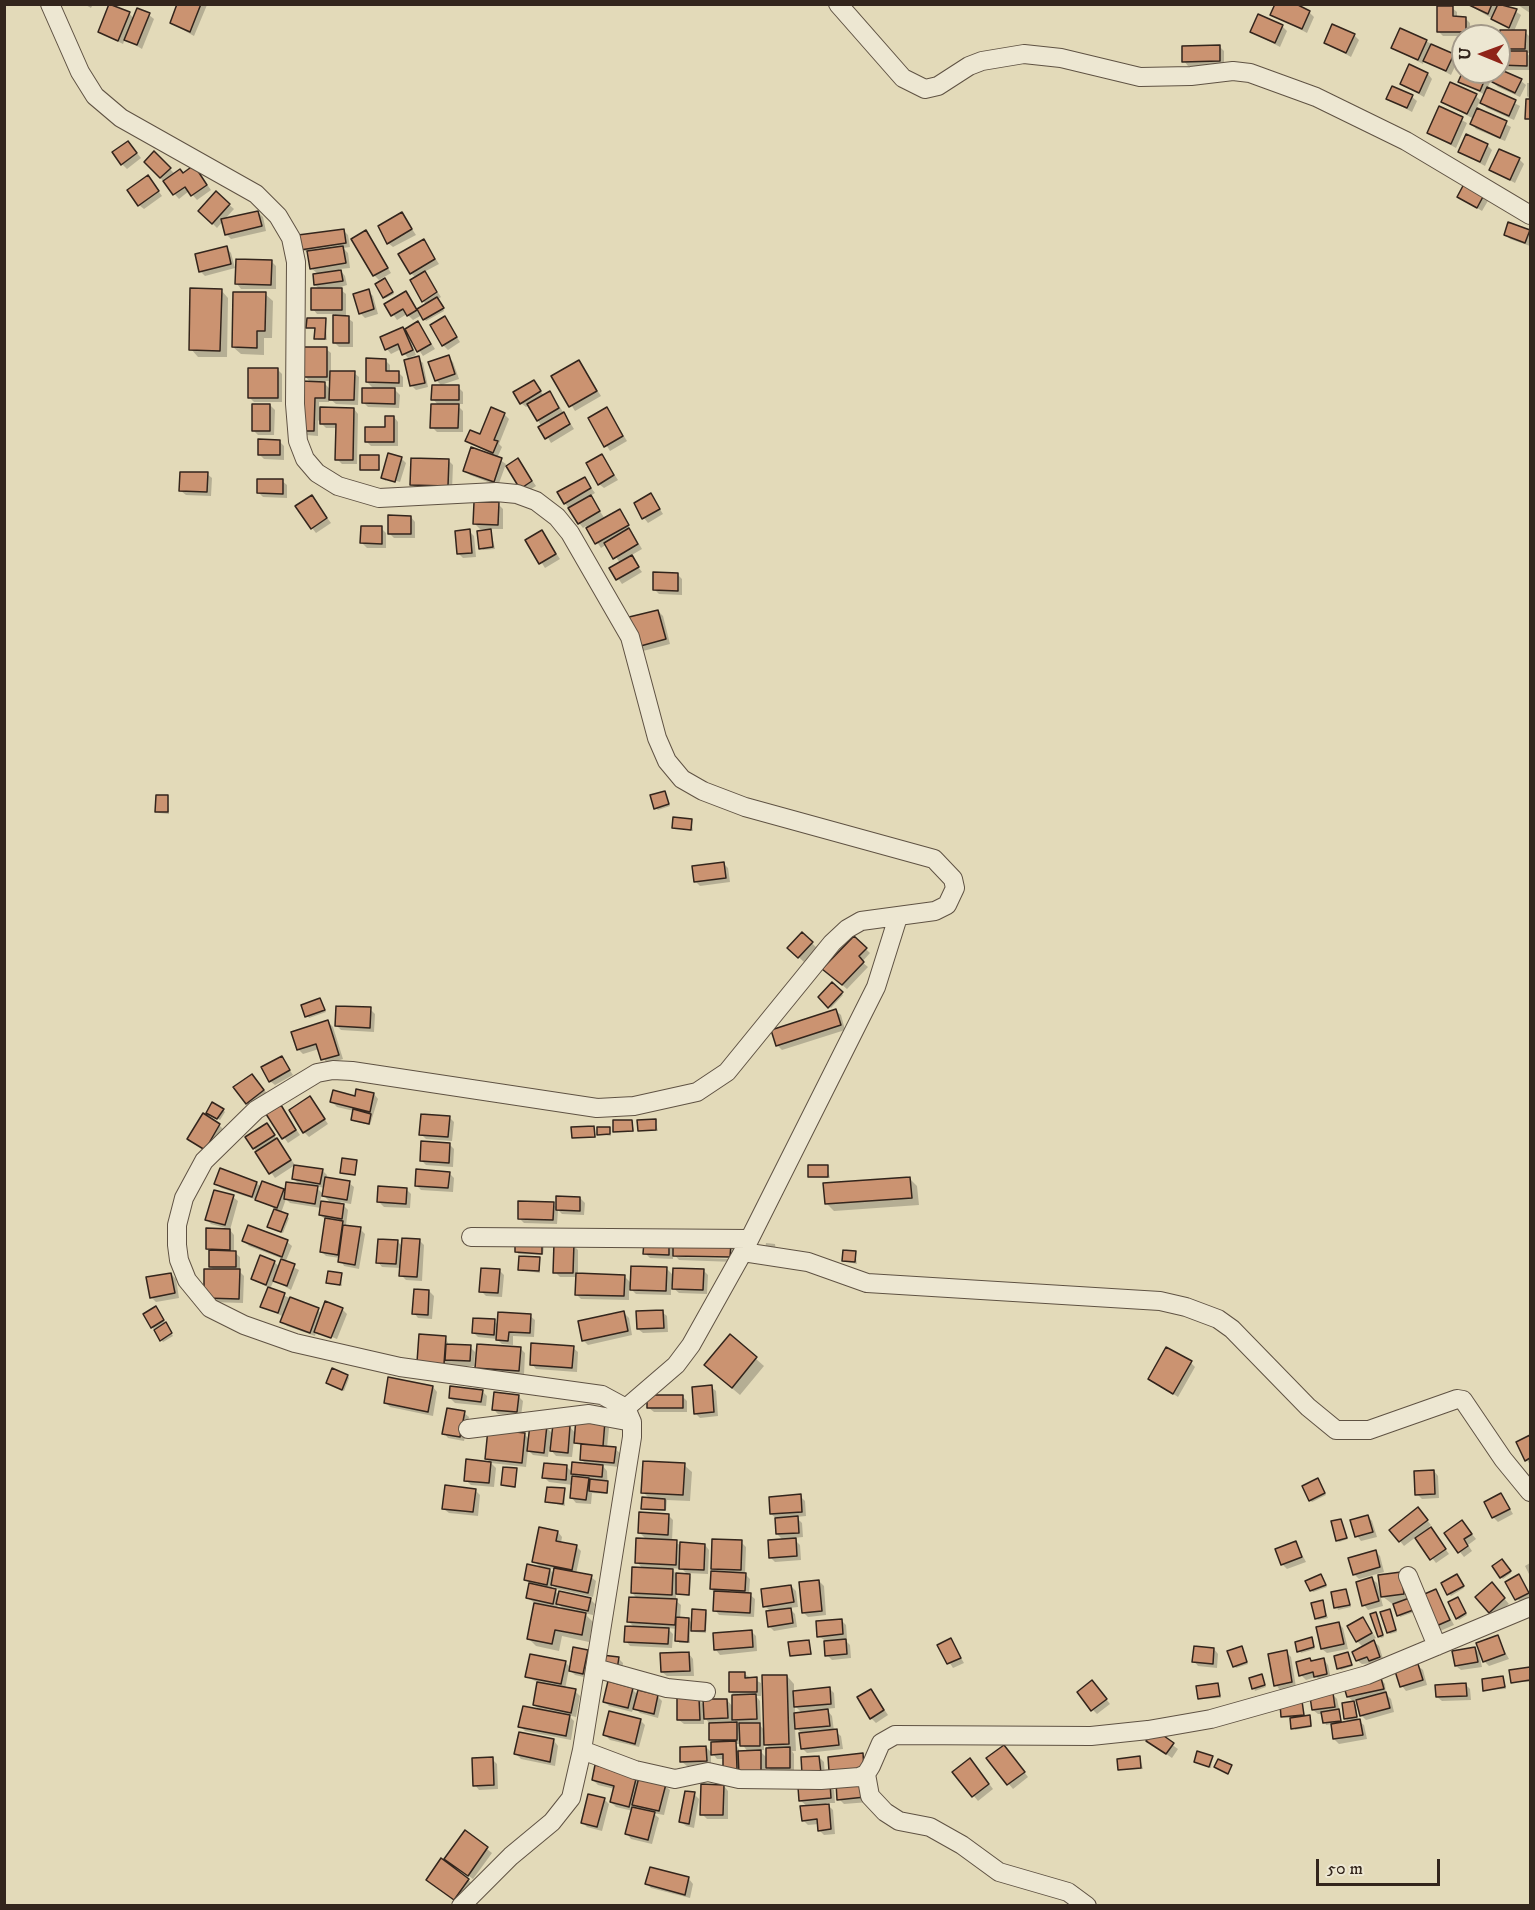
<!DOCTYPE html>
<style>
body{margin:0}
#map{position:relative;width:1535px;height:1910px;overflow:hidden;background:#e3dab9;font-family:"IM FELL DW Pica",serif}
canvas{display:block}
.frame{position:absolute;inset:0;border:6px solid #33251c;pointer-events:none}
.north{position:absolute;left:1451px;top:24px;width:60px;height:60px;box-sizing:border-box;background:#ede7d2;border:2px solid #a39989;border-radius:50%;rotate:271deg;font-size:16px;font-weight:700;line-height:24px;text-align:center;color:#33251c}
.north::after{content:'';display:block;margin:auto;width:21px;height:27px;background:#8f2418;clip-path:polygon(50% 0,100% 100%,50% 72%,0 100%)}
.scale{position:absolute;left:1316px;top:1859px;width:124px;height:27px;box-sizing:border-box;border:3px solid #33251c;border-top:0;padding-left:8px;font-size:18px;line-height:21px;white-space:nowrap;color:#33251c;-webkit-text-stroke:4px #ede7d2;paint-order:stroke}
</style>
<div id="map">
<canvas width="1535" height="1910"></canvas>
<div class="frame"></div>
<div class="north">U</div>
<div class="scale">50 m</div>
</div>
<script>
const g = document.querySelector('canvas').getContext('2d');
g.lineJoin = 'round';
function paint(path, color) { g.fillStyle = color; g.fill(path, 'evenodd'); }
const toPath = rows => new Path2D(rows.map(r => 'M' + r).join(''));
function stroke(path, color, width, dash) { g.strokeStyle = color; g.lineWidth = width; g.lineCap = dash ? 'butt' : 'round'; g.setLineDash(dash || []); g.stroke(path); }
paint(toPath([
 [84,4,93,4,91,8],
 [179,4,207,5,194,36,171,23],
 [1467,4,1504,4,1521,15,1514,31],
 [1530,4,1530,13,1518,5,1519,4],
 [1452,8,1457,12,1457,18,1465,18,1470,23,1470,36,1443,36,1438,31],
 [1309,12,1314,17,1307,33,1272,14],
 [129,13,134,19,149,15,154,19,142,49,125,39,123,44,99,32],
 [1282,26,1287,31,1280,47,1252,32],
 [1525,32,1530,37,1529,53,1527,53,1530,57,1530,70,1505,70,1501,65,1505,52,1501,48],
 [1354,35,1359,40,1351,57,1326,43],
 [1426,41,1458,60,1451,75,1424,60,1423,64,1393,48],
 [1219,46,1224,51,1224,65,1188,66,1184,61],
 [1485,72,1494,80,1521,81,1526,85,1520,97,1498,87,1491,80,1487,89,1520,106,1514,120,1487,108,1480,101,1476,109,1511,127,1505,141,1476,129,1472,124,1474,119,1442,102,1476,96,1482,102,1485,95,1460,81],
 [1428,74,1432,79,1424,97,1401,84],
 [1527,83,1530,83,1530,99,1527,96],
 [1412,97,1417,101,1412,112,1388,99],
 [1440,108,1467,123,1456,148,1429,133],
 [128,142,141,158,127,169,122,164],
 [1487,145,1492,150,1485,166,1460,152],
 [154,154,175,174,198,172,211,190,197,200,189,191,179,199,146,162],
 [1519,159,1524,164,1515,183,1491,170],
 [152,182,162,196,144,209,139,205],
 [1466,184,1489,199,1482,211,1459,197],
 [216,193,234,209,224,220,258,212,263,217,266,231,231,239,226,234,223,221,217,228,200,211],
 [402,214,416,235,393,247,388,243],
 [343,230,348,235,350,247,343,248,348,253,350,268,339,269,345,276,347,285,331,290,341,290,346,294,346,317,353,322,353,347,339,347,334,342,335,314,317,314,313,309,320,289,315,285,318,274,311,268,309,253,301,249],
 [1529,231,1530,246,1510,239,1505,234],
 [366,232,391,273,379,280,374,275],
 [424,241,439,264,424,272,441,297,438,299,444,311,426,321,422,315,413,320,407,314,397,320,386,304,406,293,417,310,427,305,423,301,416,278,411,273],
 [227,248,231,253,235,268,205,276,200,271],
 [271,261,276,266,276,289,241,289,237,284],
 [387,282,394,294,386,298,384,297],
 [221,290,228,298,227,357,198,357,191,349],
 [368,291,373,296,378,314,365,318,360,313],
 [265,294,273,301,272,338,264,338,264,355,241,354,233,347],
 [445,318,460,342,448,350,443,345],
 [325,320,327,340,318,340,316,329,308,327],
 [418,323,435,349,423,356,413,341,411,342,416,355,408,358,401,349,391,354,387,349,403,329,405,331],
 [326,349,331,353,331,372,354,373,359,377,358,405,336,404,329,398,329,402,319,402,319,408,354,409,358,414,357,464,342,464,337,459,337,428,326,428,318,420,318,436,306,435,301,431,311,383,305,376],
 [322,381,331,381,331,390],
 [448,357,453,362,459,379,441,385,436,380],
 [418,358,423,363,428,387,416,390,411,385],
 [385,360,390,365,390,372,398,372,403,377,403,387,392,387,400,395,399,408,368,407,363,402,375,390,367,382],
 [579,362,601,396,575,411,553,376],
 [278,370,282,374,282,402,254,402,249,397],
 [534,382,544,396,549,393,554,398,574,429,551,443,529,405,526,407,521,403],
 [458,387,463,392,463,404,456,404,463,411,463,432,437,432,432,427,439,406,433,399],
 [270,405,275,410,274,435,258,435,253,430],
 [607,409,627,441,610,451,590,419],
 [504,414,509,419,499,444,502,447,497,458,506,464,498,486,470,475,465,471,489,453,467,441,480,436],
 [394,417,398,422,398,446,371,446,366,441,386,429],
 [279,441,284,446,284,460,264,459,259,454],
 [602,456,618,480,604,488,599,484],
 [378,457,380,471,361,470],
 [401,458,406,463,400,482,386,478,386,481,382,478],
 [448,460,453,465,452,490,416,489,412,484],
 [518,460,536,486,525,493,521,488],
 [207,474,212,478,211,496,186,495,181,491],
 [584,478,595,493,590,496,605,519,620,511,642,549,630,556,642,572,622,584,611,568,620,563,607,544,601,548,586,526,583,528,579,523,565,503],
 [282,481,287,485,287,498,263,497,259,493],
 [651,495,663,514,648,523,644,518],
 [312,497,331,523,316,533,312,528],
 [498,504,503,509,503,529,480,529,475,524],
 [411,517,415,522,415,538,394,538,389,533],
 [381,528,386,533,386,548,367,548,362,543],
 [469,531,474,536,476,557,463,558,459,554],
 [491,531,495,549,483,550,481,548],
 [542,532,560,559,545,568,527,540],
 [677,574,682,579,682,595,659,594,655,590],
 [658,611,663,616,670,644,643,651,631,618],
 [664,792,670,806,658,810,656,808],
 [168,797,169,814,159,813,157,811],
 [691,820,693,831,674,827],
 [723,863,728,868,730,882,700,886,695,881],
 [802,934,817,948,804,962,789,948],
 [854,938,870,953,862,962,868,967,847,989,829,974],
 [832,984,843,995,831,1008,820,997],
 [320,1000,326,1012,309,1018,303,1006],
 [370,1009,375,1014,374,1032,341,1030,337,1026],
 [836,1011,841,1015,845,1030,782,1050,777,1045],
 [328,1022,333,1027,343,1059,327,1064,319,1049,303,1054,298,1049],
 [281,1057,293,1075,275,1085,270,1081],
 [257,1080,268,1095,251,1108,247,1103],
 [374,1094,378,1099,370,1125,354,1121,354,1111,337,1107,332,1102],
 [310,1098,328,1124,309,1137,304,1132],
 [281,1107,300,1135,288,1143,268,1115],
 [223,1110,225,1112,220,1120,210,1114],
 [449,1117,454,1122,452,1141,426,1139,421,1134],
 [632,1121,634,1132,615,1131],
 [655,1121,658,1131,639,1130],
 [219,1125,224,1130,210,1153,189,1139],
 [267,1125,295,1165,275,1178,254,1148],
 [594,1128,596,1138,573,1137],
 [609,1128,611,1136,599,1134],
 [450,1145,454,1149,453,1167,426,1165,421,1160],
 [356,1161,356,1176,342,1172],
 [827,1166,830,1178,810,1177],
 [322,1170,327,1175,326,1179,349,1183,354,1187,351,1204,340,1202,348,1210,346,1225,360,1229,365,1234,359,1269,344,1266,340,1258,326,1256,321,1251,326,1220,320,1215,321,1208,290,1203,286,1199,281,1213,289,1218,283,1233,269,1227,276,1209,257,1200,221,1188,216,1184,257,1183,261,1188,283,1190,286,1193,300,1185,294,1179],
 [315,1186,325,1188,324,1195],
 [322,1193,325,1197,332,1204,320,1202],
 [449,1173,454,1178,453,1192,421,1190,416,1185],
 [910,1179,917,1186,919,1205,834,1211,826,1203],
 [407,1190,411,1194,410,1208,384,1207,379,1202],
 [233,1197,238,1201,230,1230,234,1235,234,1252,240,1257,240,1272,244,1276,243,1303,210,1302,214,1270,210,1266,210,1252,207,1248,229,1229,211,1224,206,1219],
 [580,1198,585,1203,584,1215,562,1214,558,1210,557,1224,524,1223,519,1218,553,1204,557,1208],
 [419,1240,424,1245,422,1281,406,1280,401,1275,401,1268,382,1267,378,1262,397,1241,403,1247],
 [244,1241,287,1242,292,1246,285,1263,299,1270,291,1290,274,1280,270,1289,322,1313,342,1309,347,1314,337,1339,319,1332,319,1335,316,1332,315,1336,287,1326,282,1321,284,1317,262,1306,269,1288,252,1279,274,1262,280,1267,283,1259,249,1246],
 [517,1243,544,1246,543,1255,518,1254],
 [668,1243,675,1249,730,1244,735,1249,735,1256,677,1254,677,1257,735,1259,735,1262,679,1260,673,1253,673,1259,650,1258,645,1253],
 [766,1243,775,1244,776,1251,765,1249],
 [573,1245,578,1250,578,1275,624,1276,632,1284,667,1269,674,1276,703,1270,708,1275,707,1294,679,1293,671,1286,671,1295,636,1294,629,1287,629,1300,581,1299,576,1294,577,1277,560,1277,555,1272],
 [855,1252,857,1264,843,1261],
 [539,1259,540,1273,520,1270],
 [499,1270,504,1275,502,1297,486,1296,481,1291],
 [171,1274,176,1279,179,1298,156,1302,151,1297],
 [341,1275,342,1286,328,1282],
 [429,1291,434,1296,432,1319,418,1318,414,1313],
 [158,1310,173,1336,163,1342,152,1327],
 [662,1312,667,1316,668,1332,643,1333,638,1329],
 [624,1313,629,1318,632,1335,588,1345,583,1340],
 [530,1316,535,1320,534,1337,513,1336,513,1345,502,1344,497,1339,478,1337,473,1332,494,1321,498,1325],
 [730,1336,764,1366,740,1395,714,1373],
 [445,1337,449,1345,470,1347,475,1352,474,1366,424,1366],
 [520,1348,525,1353,524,1375,482,1372,477,1367],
 [573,1348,578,1352,577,1372,536,1369,532,1364],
 [1191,1363,1195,1367,1178,1397,1150,1379],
 [348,1376,349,1378,344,1391,330,1384],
 [433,1387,437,1392,433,1416,390,1407,385,1402],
 [711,1387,716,1391,718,1416,700,1418,695,1413],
 [482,1391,487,1396,486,1406,455,1403,450,1398],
 [518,1396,523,1401,521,1416,498,1414,493,1409],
 [682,1396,687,1401,687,1412,654,1412,649,1408],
 [464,1413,469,1417,464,1441,448,1438,444,1433],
 [605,1423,609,1428,607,1448,615,1449,620,1453,619,1467,602,1465,607,1471,608,1494,592,1493,591,1504,576,1503,572,1498,573,1485,549,1482,544,1477,567,1467,572,1472,587,1465,581,1459,583,1447,574,1440,572,1457,556,1456,549,1448,548,1457,533,1455,528,1450,526,1467,491,1463,486,1458,524,1434,530,1440,546,1427,553,1434,570,1427,576,1434],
 [572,1472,578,1479,571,1478],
 [1530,1437,1530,1465,1518,1443],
 [491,1463,496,1468,494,1487,471,1485,466,1480],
 [684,1465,692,1472,690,1501,667,1500,666,1511,645,1510,643,1508,650,1499,643,1492],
 [516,1470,516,1488,504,1486,502,1484],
 [1434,1471,1438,1476,1439,1498,1422,1499,1417,1494],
 [1319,1482,1326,1495,1312,1502,1310,1500],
 [475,1490,480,1495,478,1516,449,1513,444,1509],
 [564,1490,565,1506,547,1502],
 [1501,1494,1513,1514,1498,1522,1493,1517],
 [800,1496,805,1501,806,1516,796,1517,802,1523,803,1537,793,1538,800,1545,801,1560,775,1562,770,1557,784,1541,777,1534,776,1518,771,1514],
 [1422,1514,1431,1525,1429,1527,1449,1554,1436,1563,1416,1537,1404,1546,1391,1530],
 [668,1515,673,1520,672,1541,682,1546,705,1545,709,1550,708,1574,687,1573,691,1577,690,1596,676,1593,676,1601,681,1605,680,1619,689,1620,693,1624,705,1611,707,1613,706,1633,695,1632,690,1628,690,1643,679,1643,677,1629,667,1628,673,1634,672,1648,630,1646,626,1641,635,1628,629,1622,638,1599,632,1593,643,1569,637,1562,647,1540,640,1533],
 [671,1568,682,1569,688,1575,677,1575],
 [1368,1516,1372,1521,1377,1537,1361,1541,1357,1536],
 [1341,1520,1348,1539,1339,1542,1337,1540],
 [1462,1522,1476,1539,1468,1545,1472,1551,1464,1557,1446,1534],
 [558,1532,562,1537,561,1543,576,1546,581,1551,576,1574,591,1577,596,1581,593,1597,557,1589,552,1585,552,1589,560,1595,590,1599,595,1604,593,1615,584,1613,593,1622,589,1642,562,1636,559,1651,536,1646,528,1638,535,1603,527,1598,530,1584,526,1580,541,1568,534,1561],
 [548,1568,555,1569,554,1575,552,1572],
 [558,1604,565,1611,557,1609],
 [741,1542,746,1547,745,1574,750,1579,749,1594,755,1599,754,1617,719,1615,715,1610,715,1593,711,1589,716,1573,712,1569],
 [1296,1543,1306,1562,1287,1569,1282,1564],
 [1375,1551,1380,1556,1384,1572,1359,1579,1354,1574],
 [1504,1563,1511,1573,1503,1579,1501,1577],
 [1530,1563,1530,1576,1525,1566],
 [1401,1574,1417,1611,1400,1617,1395,1606,1382,1596],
 [1321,1576,1327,1587,1313,1592,1311,1590],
 [1519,1576,1530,1594,1530,1599,1521,1604,1507,1582],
 [1459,1577,1464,1588,1451,1596,1449,1594],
 [1372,1579,1377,1583,1383,1606,1368,1610,1364,1605],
 [819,1581,824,1586,826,1615,808,1617,803,1612],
 [791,1586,796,1591,798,1607,789,1608,795,1614,797,1627,774,1631,769,1626,771,1612,765,1606],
 [1496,1589,1509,1604,1495,1616,1490,1612],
 [1345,1590,1351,1607,1338,1610,1332,1593],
 [1436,1591,1454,1625,1440,1631,1436,1626],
 [1458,1599,1467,1615,1459,1620,1457,1618],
 [1322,1602,1328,1618,1318,1620,1316,1618],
 [1390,1611,1397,1632,1390,1634,1388,1632],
 [1376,1613,1384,1637,1381,1638,1379,1636],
 [1363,1619,1376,1638,1372,1640,1379,1646,1384,1662,1362,1664,1357,1660,1363,1647,1357,1641],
 [841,1620,846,1625,847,1638,844,1639,850,1645,851,1658,832,1660,827,1655,826,1641,818,1636],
 [1338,1623,1343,1628,1348,1649,1327,1653,1322,1649],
 [751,1631,756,1636,757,1651,720,1655,716,1650],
 [1497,1637,1509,1659,1489,1666,1485,1662,1478,1644],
 [1311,1639,1315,1649,1301,1653,1296,1643],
 [950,1640,964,1663,953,1668,939,1646],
 [809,1642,812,1655,791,1655],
 [1241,1648,1248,1664,1236,1668,1234,1666],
 [1475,1648,1479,1653,1482,1667,1461,1670,1456,1666],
 [1214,1649,1218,1654,1217,1668,1198,1666,1194,1661],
 [587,1652,592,1657,588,1678,575,1675,569,1669,565,1689,575,1691,580,1696,576,1717,568,1715,574,1721,571,1740,525,1731,520,1726,541,1711,534,1705,539,1683,527,1677,565,1662,571,1668],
 [1286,1652,1291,1657,1296,1687,1280,1690,1276,1685],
 [1347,1653,1353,1666,1341,1670,1339,1668],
 [689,1654,693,1659,694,1676,667,1676,662,1672],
 [618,1658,623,1663,621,1680,602,1673],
 [1324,1660,1328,1665,1331,1679,1320,1681,1316,1677,1306,1680,1301,1675,1312,1662],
 [1418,1666,1423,1670,1427,1685,1406,1691,1402,1686],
 [1530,1669,1530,1682,1513,1682,1511,1672],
 [744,1674,761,1683,761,1696,756,1696,760,1701,761,1723,758,1723,765,1731,787,1676,794,1684,794,1692,829,1688,834,1693,835,1708,826,1709,832,1716,834,1731,841,1736,843,1749,807,1753,802,1748,803,1734,795,1727,796,1751,792,1751,794,1754,794,1772,773,1772,765,1765,766,1779,745,1779,724,1759,717,1759,713,1754,715,1744,711,1740,710,1724,704,1717,704,1724,684,1724,679,1720,698,1699,705,1706,727,1700,733,1707,735,1696,731,1692],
 [795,1706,802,1713,795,1714],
 [732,1717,738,1724,732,1724],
 [764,1743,771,1749,764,1750],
 [736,1744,742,1744,748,1752,740,1752],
 [759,1750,767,1750,768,1759],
 [1261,1676,1266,1687,1255,1691,1250,1679],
 [1503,1677,1506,1689,1485,1690],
 [1381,1679,1385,1684,1386,1694,1391,1699,1394,1712,1366,1720,1361,1715,1357,1700,1353,1701,1348,1697],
 [1217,1685,1221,1698,1199,1699],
 [1466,1685,1470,1689,1471,1700,1442,1701,1437,1697],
 [1096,1686,1110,1704,1097,1714,1093,1710],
 [632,1689,638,1695,658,1697,662,1701,658,1718,640,1713,634,1707,632,1712,609,1706,604,1701],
 [871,1690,888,1715,876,1723,871,1718],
 [1333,1695,1337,1699,1342,1723,1349,1722,1345,1718,1354,1703,1356,1705,1358,1721,1364,1725,1367,1739,1339,1744,1334,1739,1332,1724,1326,1725,1323,1714,1318,1714,1313,1710],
 [1302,1703,1305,1717,1311,1718,1312,1727,1295,1730,1291,1718,1283,1717],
 [640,1720,645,1725,639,1747,610,1740,605,1735],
 [1154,1732,1178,1749,1172,1758,1153,1745],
 [554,1741,558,1746,555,1766,521,1759,516,1754],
 [706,1747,711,1752,711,1766,687,1766,682,1762],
 [1008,1751,1028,1777,1013,1789,988,1759],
 [819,1757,824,1762,825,1777,809,1778],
 [1212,1757,1211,1768,1196,1762],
 [1140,1758,1143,1769,1120,1770],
 [492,1759,497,1764,498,1789,479,1790,475,1785],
 [975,1765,993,1789,978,1801,954,1772],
 [597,1767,665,1786,670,1790,664,1815,653,1813,659,1818,652,1844,631,1839,627,1834,633,1811,616,1807,611,1802,615,1789,598,1785,593,1780],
 [863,1781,869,1802,844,1804,839,1799],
 [829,1785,834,1790,835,1803,826,1803,833,1810,835,1834,824,1835,819,1830,819,1824,808,1825,803,1820,808,1807,801,1801],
 [724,1786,728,1791,728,1819,707,1819,702,1814],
 [694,1794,699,1799,694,1828,686,1826,681,1822],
 [604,1799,609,1804,602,1831,587,1827,582,1822],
 [465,1832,492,1853,473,1879,451,1863],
 [651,1869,689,1879,693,1884,690,1898,651,1888,647,1884],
 [468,1880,473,1884,459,1903,432,1884]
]), '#0003');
const building = toPath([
 [109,4,130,12,118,41,98,32,109,4],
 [177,4,201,4,190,32,170,23,177,4],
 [1275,4,1296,4,1310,11,1302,29,1270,15,1275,4],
 [1467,4,1492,4,1488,14,1467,4],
 [1498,4,1517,9,1509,28,1491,19,1498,4],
 [1437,6,1453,6,1453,16,1466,17,1466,32,1437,32,1437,6],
 [137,8,150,13,137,45,124,40,137,8],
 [1258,14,1283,25,1275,43,1250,32,1258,14],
 [1332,24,1355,34,1346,53,1324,43,1332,24],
 [1400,28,1427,40,1418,60,1391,48,1400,28],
 [1500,30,1526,30,1525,49,1499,49,1500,30],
 [1431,44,1454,54,1446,71,1423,61,1431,44],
 [1220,45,1220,61,1182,62,1182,46,1220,45],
 [1499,51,1527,51,1527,66,1499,65,1499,51],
 [1409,64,1428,73,1419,93,1400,84,1409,64],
 [1499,69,1522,79,1515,93,1492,82,1499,69],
 [1463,71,1488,72,1480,91,1458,82,1463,71],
 [1450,82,1477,94,1467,114,1441,102,1450,82],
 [1392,86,1413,95,1407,108,1386,99,1392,86],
 [1487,87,1516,100,1509,116,1480,103,1487,87],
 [1526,99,1530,99,1530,119,1525,119,1526,99],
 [1439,106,1463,117,1451,144,1427,133,1439,106],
 [1477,108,1507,121,1500,138,1470,124,1477,108],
 [1466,134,1488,144,1480,162,1458,152,1466,134],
 [128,141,137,153,121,165,112,152,128,141],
 [1499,149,1520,158,1510,180,1489,170,1499,149],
 [154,151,171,168,160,178,144,162,154,151],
 [194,165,207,185,191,196,185,187,173,195,163,181,180,169,183,173,194,165],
 [148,175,159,191,138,206,127,190,148,175],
 [1465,182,1485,193,1477,208,1457,197,1465,182],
 [216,191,230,204,212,224,198,211,216,191],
 [258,211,262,226,225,235,221,219,258,211],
 [402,212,412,229,387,244,378,226,402,212],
 [1508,222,1530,230,1525,243,1504,235,1508,222],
 [344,229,346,243,300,250,298,235,344,229],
 [366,230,388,268,373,276,351,239,366,230],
 [424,239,435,259,410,274,398,254,424,239],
 [227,246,231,264,199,272,195,254,227,246],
 [343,246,346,263,310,269,307,251,343,246],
 [236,259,272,260,271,285,235,284,236,259],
 [341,270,343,281,314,285,313,274,341,270],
 [425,271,437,292,422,302,410,280,425,271],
 [385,278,393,292,383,298,375,284,385,278],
 [190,288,222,289,220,351,189,350,190,288],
 [311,288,342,288,342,310,311,310,311,288],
 [369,289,374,309,359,314,353,294,369,289],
 [406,291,417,310,407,316,403,309,391,316,384,304,406,291],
 [233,292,266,292,265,331,257,331,257,348,232,347,233,292],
 [437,297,444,308,423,320,417,309,437,297],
 [333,315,349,316,349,343,333,343,333,315],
 [445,316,457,337,442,346,430,325,445,316],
 [307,318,326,318,325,339,314,339,315,328,306,328,307,318],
 [418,321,431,344,417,352,405,329,418,321],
 [403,327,413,350,402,355,398,344,385,350,380,337,403,327],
 [304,347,327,347,327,377,303,377,304,347],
 [449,355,455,374,435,381,428,362,449,355],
 [419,356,425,383,410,386,404,360,419,356],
 [366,358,386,359,386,371,399,371,399,383,366,382,366,358],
 [579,360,597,391,569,407,551,376,579,360],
 [248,368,278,368,278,398,248,398,248,368],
 [330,371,355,371,354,400,329,400,330,371],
 [534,380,541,391,520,404,513,392,534,380],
 [301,381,325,382,325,398,315,398,314,431,300,431,301,381],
 [432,385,459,385,459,400,431,400,432,385],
 [362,388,395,388,395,404,362,403,362,388],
 [550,391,559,408,537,421,527,404,550,391],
 [252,404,270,404,270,431,252,431,252,404],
 [431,404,459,404,458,428,430,428,431,404],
 [320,407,354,408,353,460,335,460,336,424,320,424,320,407],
 [491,407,505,413,494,440,498,441,493,453,465,441,470,430,480,434,491,407],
 [607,407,623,436,604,447,588,418,607,407],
 [564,412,570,424,545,439,538,427,564,412],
 [385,416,394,416,394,442,365,442,365,427,385,427,385,416],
 [258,439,280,440,280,455,258,455,258,439],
 [471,447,502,458,494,482,463,471,471,447],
 [388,453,402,457,395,482,381,478,388,453],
 [602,454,614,475,598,485,586,463,602,454],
 [360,455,379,455,379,470,360,470,360,455],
 [411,458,449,459,448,486,410,485,411,458],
 [518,458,532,481,520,489,506,466,518,458],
 [180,472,208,472,207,492,179,491,180,472],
 [585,477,591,488,564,504,557,492,585,477],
 [257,479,283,479,283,494,257,493,257,479],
 [651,493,660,509,642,519,634,503,651,493],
 [312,495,327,518,311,529,295,506,312,495],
 [591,495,600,511,578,524,568,508,591,495],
 [474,502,499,502,498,525,473,524,474,502],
 [620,509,629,525,595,544,586,528,620,509],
 [388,515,411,516,411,534,388,534,388,515],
 [361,526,382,526,382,544,360,543,361,526],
 [629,528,638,544,613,559,604,543,629,528],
 [470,529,472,553,457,554,455,531,470,529],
 [491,529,493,547,479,549,477,531,491,529],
 [542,530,556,554,539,564,525,540,542,530],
 [632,555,639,567,616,580,609,568,632,555],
 [653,572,678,573,678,591,653,590,653,572],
 [658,610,666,639,637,647,629,617,658,610],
 [665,791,669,804,654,809,650,795,665,791],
 [156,795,168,795,168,812,155,812,156,795],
 [673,817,692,819,691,830,672,828,673,817],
 [724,862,726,878,694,882,692,866,724,862],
 [802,932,813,942,798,958,787,948,802,932],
 [854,936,867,948,859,956,864,962,842,985,822,969,854,936],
 [832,982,843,992,828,1008,818,997,832,982],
 [320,998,325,1010,305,1017,301,1005,320,998],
 [336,1006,371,1007,370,1028,335,1026,336,1006],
 [836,1009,841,1025,776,1046,771,1030,836,1009],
 [328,1020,339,1055,321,1060,316,1044,297,1050,291,1032,328,1020],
 [282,1056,290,1070,269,1082,261,1067,282,1056],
 [252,1074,264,1090,246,1104,233,1087,252,1074],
 [356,1089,374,1093,370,1112,330,1102,333,1090,355,1096,356,1089],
 [310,1096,325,1119,303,1133,289,1110,310,1096],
 [212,1102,224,1109,217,1119,206,1113,212,1102],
 [281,1105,296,1130,282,1139,266,1114,281,1105],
 [353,1109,371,1114,369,1124,351,1120,353,1109],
 [203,1113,220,1124,205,1150,187,1139,203,1113],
 [421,1114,450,1116,448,1137,419,1135,421,1114],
 [656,1119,656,1130,638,1131,637,1120,656,1119],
 [613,1120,632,1120,633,1131,613,1132,613,1120],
 [267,1123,275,1135,253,1149,245,1137,267,1123],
 [594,1126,595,1137,572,1138,571,1127,594,1126],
 [597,1127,610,1127,610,1134,597,1135,597,1127],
 [277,1138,291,1160,269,1174,255,1152,277,1138],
 [421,1141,450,1143,449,1163,420,1161,421,1141],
 [342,1158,357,1160,355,1175,340,1173,342,1158],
 [294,1165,323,1169,320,1184,292,1179,294,1165],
 [808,1165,828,1165,828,1177,808,1177,808,1165],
 [220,1168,257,1182,252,1197,214,1184,220,1168],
 [416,1169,450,1172,448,1188,415,1186,416,1169],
 [325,1177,350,1181,347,1200,322,1196,325,1177],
 [910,1177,912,1198,825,1204,823,1183,910,1177],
 [262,1181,284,1189,277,1208,255,1200,262,1181],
 [286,1182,318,1186,315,1204,284,1199,286,1182],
 [378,1186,407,1188,406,1204,377,1202,378,1186],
 [214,1190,234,1195,225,1225,205,1220,214,1190],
 [556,1196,580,1197,580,1211,556,1210,556,1196],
 [321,1201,344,1204,342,1219,319,1215,321,1201],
 [518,1201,554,1202,553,1220,518,1219,518,1201],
 [274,1209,288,1214,281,1232,267,1227,274,1209],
 [325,1218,343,1221,338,1255,320,1252,325,1218],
 [248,1225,288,1240,282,1257,242,1241,248,1225],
 [343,1225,361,1227,355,1265,338,1262,343,1225],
 [206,1228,230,1229,230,1250,206,1249,206,1228],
 [402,1238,420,1239,417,1277,399,1276,402,1238],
 [378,1239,398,1240,396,1264,376,1263,378,1239],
 [515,1241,542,1243,542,1254,515,1252,515,1241],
 [644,1241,669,1242,669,1255,643,1254,644,1241],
 [673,1241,731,1243,730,1257,673,1256,673,1241],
 [554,1243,574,1243,573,1273,553,1273,554,1243],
 [209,1250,236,1251,236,1267,209,1267,209,1250],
 [843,1250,856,1251,855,1262,842,1261,843,1250],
 [260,1255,275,1261,266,1285,251,1279,260,1255],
 [519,1256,540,1257,539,1271,518,1270,519,1256],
 [281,1259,295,1264,287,1286,273,1281,281,1259],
 [631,1266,667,1267,666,1291,630,1290,631,1266],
 [481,1268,500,1269,498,1293,479,1292,481,1268],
 [673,1268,704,1269,703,1290,672,1289,673,1268],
 [204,1269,240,1269,239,1299,204,1298,204,1269],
 [328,1271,342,1273,340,1285,326,1283,328,1271],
 [171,1273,175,1293,150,1298,146,1277,171,1273],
 [576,1273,625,1275,624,1296,575,1295,576,1273],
 [268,1287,285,1293,278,1313,260,1307,268,1287],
 [414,1289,429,1290,428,1315,412,1314,414,1289],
 [290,1297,319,1308,310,1333,280,1322,290,1297],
 [325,1301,343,1308,331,1338,314,1332,325,1301],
 [156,1306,164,1320,151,1328,143,1314,156,1306],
 [663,1310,664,1328,637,1329,636,1311,663,1310],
 [624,1311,628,1331,582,1341,578,1321,624,1311],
 [498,1312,531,1314,530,1333,509,1332,508,1341,496,1340,498,1312],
 [473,1318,495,1319,494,1335,472,1333,473,1318],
 [166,1322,172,1333,160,1341,154,1330,166,1322],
 [419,1334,446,1336,444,1364,417,1362,419,1334],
 [730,1334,757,1357,732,1388,704,1365,730,1334],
 [531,1343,574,1346,572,1368,530,1365,531,1343],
 [446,1344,471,1345,470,1361,445,1360,446,1344],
 [477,1344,521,1347,519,1371,475,1368,477,1344],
 [1166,1347,1192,1361,1173,1394,1148,1379,1166,1347],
 [332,1368,348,1375,342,1390,326,1383,332,1368],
 [388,1377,433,1386,428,1412,384,1403,388,1377],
 [712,1385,714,1412,694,1414,692,1387,712,1385],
 [450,1386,483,1390,481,1402,449,1398,450,1386],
 [494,1392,519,1395,517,1412,492,1410,494,1392],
 [647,1395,683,1395,683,1408,647,1408,647,1395],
 [447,1408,465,1411,460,1437,442,1434,447,1408],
 [576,1418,605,1421,603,1446,574,1443,576,1418],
 [530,1424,547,1425,544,1453,527,1451,530,1424],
 [553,1424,570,1426,568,1453,550,1451,553,1424],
 [488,1429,525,1433,522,1463,485,1459,488,1429],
 [1530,1435,1530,1458,1525,1461,1516,1442,1530,1435],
 [581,1444,616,1447,614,1463,580,1460,581,1444],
 [466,1459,491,1462,489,1483,464,1481,466,1459],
 [643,1461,685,1463,683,1495,641,1493,643,1461],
 [572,1462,603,1465,602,1477,571,1474,572,1462],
 [544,1463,567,1465,566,1480,542,1478,544,1463],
 [503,1467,517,1468,515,1487,501,1485,503,1467],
 [1434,1470,1435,1494,1415,1495,1414,1471,1434,1470],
 [572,1476,589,1478,586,1500,570,1498,572,1476],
 [1318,1478,1325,1493,1309,1501,1302,1486,1318,1478],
 [590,1479,608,1481,607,1493,589,1491,590,1479],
 [445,1485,476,1489,473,1512,442,1509,445,1485],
 [547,1487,565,1488,563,1504,545,1502,547,1487],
 [1501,1493,1510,1509,1492,1518,1484,1502,1501,1493],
 [801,1494,802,1512,770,1514,769,1497,801,1494],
 [642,1497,665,1499,665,1510,641,1509,642,1497],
 [1418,1507,1428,1520,1399,1542,1389,1530,1418,1507],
 [639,1512,669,1514,668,1535,638,1533,639,1512],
 [1368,1515,1373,1532,1355,1537,1350,1520,1368,1515],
 [798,1516,799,1533,776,1534,775,1518,798,1516],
 [1341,1519,1347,1538,1336,1541,1331,1521,1341,1519],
 [1462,1520,1472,1534,1464,1539,1468,1546,1458,1553,1444,1533,1462,1520],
 [539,1527,558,1531,556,1541,577,1545,572,1570,532,1562,539,1527],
 [1431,1527,1446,1549,1430,1560,1415,1538,1431,1527],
 [636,1538,677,1540,676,1565,635,1563,636,1538],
 [796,1538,797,1556,769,1558,768,1540,796,1538],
 [712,1539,742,1540,741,1570,711,1569,712,1539],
 [1296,1541,1302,1557,1281,1565,1275,1549,1296,1541],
 [680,1542,705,1544,704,1570,679,1569,680,1542],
 [1376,1550,1380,1567,1353,1575,1348,1558,1376,1550],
 [1502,1559,1511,1571,1500,1578,1492,1566,1502,1559],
 [527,1564,550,1569,547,1585,524,1580,527,1564],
 [632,1567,673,1569,672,1595,631,1593,632,1567],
 [554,1568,592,1575,588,1593,551,1585,554,1568],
 [711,1571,746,1573,745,1591,710,1589,711,1571],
 [1401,1572,1404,1594,1381,1597,1378,1575,1401,1572],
 [676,1573,690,1574,689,1595,676,1594,676,1573],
 [1321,1574,1326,1585,1310,1591,1305,1581,1321,1574],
 [1457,1574,1464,1586,1447,1595,1441,1583,1457,1574],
 [1519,1574,1529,1593,1515,1600,1505,1582,1519,1574],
 [1372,1577,1379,1601,1362,1606,1356,1582,1372,1577],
 [819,1580,822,1611,802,1613,799,1582,819,1580],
 [1492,1582,1505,1598,1489,1613,1475,1597,1492,1582],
 [529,1583,556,1589,553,1604,526,1598,529,1583],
 [791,1585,794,1602,763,1607,761,1589,791,1585],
 [1346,1589,1350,1605,1334,1608,1331,1592,1346,1589],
 [1436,1589,1450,1620,1434,1627,1420,1596,1436,1589],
 [559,1591,591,1598,588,1611,556,1604,559,1591],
 [714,1591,751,1593,750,1613,713,1611,714,1591],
 [629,1597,677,1599,675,1625,627,1622,629,1597],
 [1412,1597,1416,1609,1397,1616,1393,1604,1412,1597],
 [1458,1597,1466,1613,1456,1619,1448,1602,1458,1597],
 [1323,1600,1326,1616,1315,1619,1311,1603,1323,1600],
 [534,1603,586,1613,582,1635,555,1630,552,1644,527,1639,534,1603],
 [791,1608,793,1623,768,1627,766,1611,791,1608],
 [692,1609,706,1610,705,1631,691,1631,692,1609],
 [1390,1609,1396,1630,1387,1633,1380,1612,1390,1609],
 [1376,1612,1383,1635,1378,1637,1370,1614,1376,1612],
 [676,1617,689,1618,688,1642,675,1641,676,1617],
 [1363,1617,1372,1633,1356,1642,1347,1626,1363,1617],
 [842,1619,843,1634,817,1637,816,1621,842,1619],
 [1339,1622,1344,1644,1321,1649,1316,1627,1339,1622],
 [625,1626,669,1628,668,1644,624,1642,625,1626],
 [752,1630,753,1647,714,1650,713,1633,752,1630],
 [1498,1635,1505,1654,1483,1662,1476,1643,1498,1635],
 [1312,1637,1314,1647,1297,1652,1295,1642,1312,1637],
 [951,1638,961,1658,947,1664,937,1645,951,1638],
 [846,1639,847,1654,825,1656,824,1641,846,1639],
 [809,1640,811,1654,790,1656,788,1642,809,1640],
 [1374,1640,1380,1657,1369,1661,1367,1657,1356,1661,1352,1652,1374,1640],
 [1194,1646,1214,1648,1213,1664,1192,1662,1194,1646],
 [1242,1646,1247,1662,1233,1667,1227,1651,1242,1646],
 [573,1647,588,1650,583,1674,569,1671,573,1647],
 [1475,1647,1478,1662,1455,1666,1452,1651,1475,1647],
 [1287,1650,1292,1682,1274,1686,1268,1654,1287,1650],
 [689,1652,690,1671,661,1672,660,1653,689,1652],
 [1348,1652,1352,1665,1337,1669,1334,1656,1348,1652],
 [530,1654,566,1661,561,1684,525,1677,530,1654],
 [602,1655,619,1657,616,1676,600,1674,602,1655],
 [1310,1658,1311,1661,1324,1658,1327,1674,1314,1677,1313,1672,1299,1676,1296,1662,1310,1658],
 [1418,1664,1423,1680,1400,1687,1395,1671,1418,1664],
 [1530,1667,1530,1680,1511,1683,1509,1670,1530,1667],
 [729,1672,745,1672,745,1678,757,1677,757,1692,729,1692,729,1672],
 [1262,1674,1265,1685,1252,1689,1249,1678,1262,1674],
 [762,1675,787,1675,789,1744,764,1745,762,1675],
 [1503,1676,1505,1687,1483,1691,1482,1679,1503,1676],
 [1381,1678,1384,1689,1347,1697,1344,1687,1381,1678],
 [1092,1680,1107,1699,1091,1711,1077,1692,1092,1680],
 [608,1681,633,1688,628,1708,603,1702,608,1681],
 [537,1682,576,1689,571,1713,533,1705,537,1682],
 [1218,1683,1220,1696,1198,1699,1196,1686,1218,1683],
 [1466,1683,1467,1696,1436,1697,1435,1685,1466,1683],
 [830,1687,831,1704,794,1707,793,1691,830,1687],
 [871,1689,884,1710,870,1719,857,1697,871,1689],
 [638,1690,658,1695,654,1714,633,1709,638,1690],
 [1386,1692,1390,1708,1360,1716,1356,1700,1386,1692],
 [1333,1693,1335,1707,1312,1710,1310,1697,1333,1693],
 [756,1694,757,1719,732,1720,732,1695,756,1694],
 [677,1698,699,1698,700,1720,677,1720,677,1698],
 [703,1699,727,1699,728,1718,704,1719,703,1699],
 [1302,1701,1304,1715,1281,1717,1280,1704,1302,1701],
 [1354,1701,1357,1717,1344,1719,1342,1703,1354,1701],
 [523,1706,570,1715,566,1736,518,1727,523,1706],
 [828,1709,830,1726,795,1729,794,1713,828,1709],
 [1339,1709,1341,1721,1323,1723,1321,1712,1339,1709],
 [609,1711,641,1719,635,1744,603,1735,609,1711],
 [1310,1715,1311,1726,1291,1729,1290,1718,1310,1715],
 [1360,1719,1363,1735,1333,1739,1331,1724,1360,1719],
 [737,1722,737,1740,709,1740,709,1723,737,1722],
 [739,1723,760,1723,760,1746,740,1746,739,1723],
 [837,1729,839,1745,801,1749,799,1733,837,1729],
 [1154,1729,1174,1743,1166,1754,1146,1741,1154,1729],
 [519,1732,554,1739,550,1762,514,1754,519,1732],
 [736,1741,737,1769,723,1770,723,1754,711,1755,711,1742,736,1741],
 [1004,1745,1025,1772,1007,1785,986,1758,1004,1745],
 [706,1746,707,1761,680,1762,680,1747,706,1746],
 [790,1747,790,1768,766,1768,766,1748,790,1747],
 [761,1750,761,1775,739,1775,738,1751,761,1750],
 [1197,1751,1213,1756,1209,1767,1194,1762,1197,1751],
 [863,1753,864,1768,829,1771,828,1757,863,1753],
 [819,1756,821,1773,802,1774,801,1757,819,1756],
 [1140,1756,1141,1768,1118,1770,1117,1759,1140,1756],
 [493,1757,494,1785,473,1786,472,1758,493,1757],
 [970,1758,989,1784,972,1797,952,1772,970,1758],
 [1218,1759,1232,1765,1228,1774,1214,1767,1218,1759],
 [595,1765,637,1775,629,1807,610,1802,614,1786,592,1780,595,1765],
 [639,1777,666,1784,659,1811,632,1805,639,1777],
 [863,1780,865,1797,837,1800,836,1782,863,1780],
 [830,1783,831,1798,799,1801,798,1787,830,1783],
 [701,1784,724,1785,723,1815,700,1815,701,1784],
 [685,1791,695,1792,689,1824,679,1822,685,1791],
 [588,1794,605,1798,597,1827,581,1823,588,1794],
 [829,1804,831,1829,818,1831,817,1819,802,1821,800,1806,829,1804],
 [632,1807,655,1812,648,1840,625,1834,632,1807],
 [465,1830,488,1847,468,1876,444,1859,465,1830],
 [441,1858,469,1879,454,1900,426,1880,441,1858],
 [650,1867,689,1877,685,1895,645,1884,650,1867]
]);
paint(building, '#cb9371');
stroke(building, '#33251c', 1.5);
const minor = toPath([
 [50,4,80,72,95,96,121,118,256,194,278,216,291,238,296,262,295,404,298,441,305,459,317,473,338,486,379,498,496,492,517,494,536,501,557,517,570,533,630,637,657,738,667,761,682,779,703,791,745,807,934,859,953,879,955,888,947,905,935,911,861,921,847,929,832,943,727,1072,697,1092,634,1106,597,1108,352,1071,333,1070,317,1073,256,1110,204,1161,184,1198,177,1225,177,1245,179,1260,187,1280,210,1308,244,1325,295,1343,400,1367,602,1395,626,1408,632,1422,632,1437,582,1750,571,1798,552,1822,511,1856,461,1906],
 [838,4,903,78,925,89,938,86,969,66,982,61,1024,54,1061,58,1140,77,1191,76,1233,71,1250,73,1316,97,1406,141,1530,215],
 [898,917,876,987,743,1252,808,1262,867,1283,1160,1301,1186,1307,1218,1319,1232,1329,1308,1407,1336,1430,1369,1430,1457,1399,1463,1400,1503,1459,1530,1492],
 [471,1237,748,1239],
 [626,1408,676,1365,691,1345,743,1252],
 [468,1429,589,1414,632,1422],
 [1408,1576,1437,1646],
 [595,1668,667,1688,706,1692],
 [582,1750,635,1770,675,1779,708,1772,739,1779,821,1780,859,1777,866,1774,871,1766,881,1743,895,1735,1091,1736,1148,1730,1211,1719,1367,1675,1530,1607],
 [866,1774,870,1796,885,1812,899,1821,930,1827,962,1845,999,1872,1068,1892,1087,1906]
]);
stroke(minor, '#5f5243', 20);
stroke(minor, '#ede7d2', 18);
</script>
